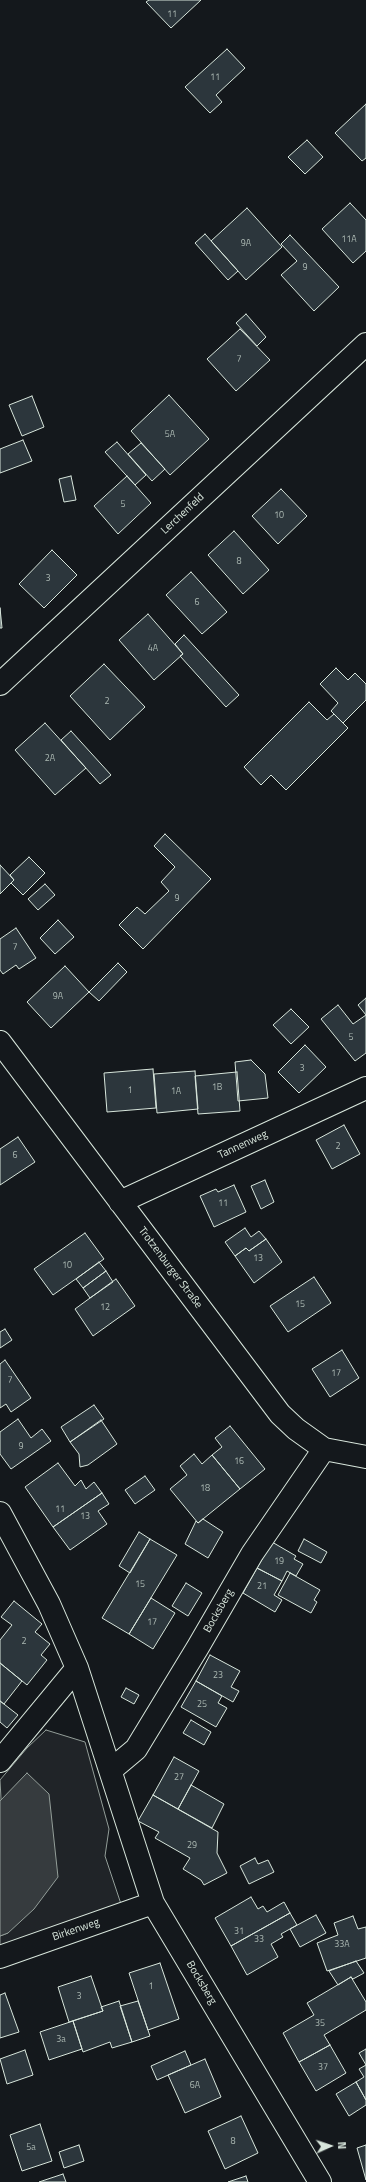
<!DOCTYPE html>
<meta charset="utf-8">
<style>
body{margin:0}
#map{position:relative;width:366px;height:2182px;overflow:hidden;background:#14181c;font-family:"Titillium Web",sans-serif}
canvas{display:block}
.north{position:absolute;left:310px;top:2126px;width:40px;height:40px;-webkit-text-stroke:3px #14181c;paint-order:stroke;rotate:87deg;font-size:11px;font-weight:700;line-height:16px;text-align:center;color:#d8e6dc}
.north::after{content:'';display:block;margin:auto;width:14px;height:18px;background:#d8e6dc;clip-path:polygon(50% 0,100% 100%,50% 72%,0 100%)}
</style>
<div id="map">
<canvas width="366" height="2182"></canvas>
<div class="north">N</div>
</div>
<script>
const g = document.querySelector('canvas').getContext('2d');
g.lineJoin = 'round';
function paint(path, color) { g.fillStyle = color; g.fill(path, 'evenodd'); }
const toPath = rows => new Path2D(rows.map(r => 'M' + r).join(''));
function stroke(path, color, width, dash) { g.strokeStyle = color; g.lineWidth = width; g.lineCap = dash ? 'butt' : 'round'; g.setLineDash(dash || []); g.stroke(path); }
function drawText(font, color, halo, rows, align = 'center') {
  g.font = font + ' "Titillium Web",sans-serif'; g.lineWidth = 3; g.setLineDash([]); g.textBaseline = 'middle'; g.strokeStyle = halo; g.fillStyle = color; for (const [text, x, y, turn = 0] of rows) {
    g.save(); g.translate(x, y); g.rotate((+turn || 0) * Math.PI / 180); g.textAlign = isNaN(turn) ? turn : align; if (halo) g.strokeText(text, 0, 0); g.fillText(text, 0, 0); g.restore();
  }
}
const green = toPath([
 [46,1730,85,1742,109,1829,105,1856,121,1904,0,1948,0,1936,8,1933,0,1780,27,1748,46,1730]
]);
paint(green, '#202428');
stroke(green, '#939e99', 1);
const water = toPath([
 [27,1773,49,1794,58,1877,34,1909,8,1933,0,1936,0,1801,27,1773]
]);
paint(water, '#363b3e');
stroke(water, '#939e99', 1);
const building = toPath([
 [149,0,201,0,171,28,146,2,149,0],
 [227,49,245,68,216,95,222,102,210,113,185,87,227,49],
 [366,104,366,158,362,161,335,133,366,104],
 [307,140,323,157,305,174,288,157,307,140],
 [350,203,366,220,366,251,353,263,322,229,350,203],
 [247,208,282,247,246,280,211,241,247,208],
 [205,234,238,271,228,280,195,243,205,234],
 [290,235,339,287,314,311,281,275,297,261,281,244,290,235],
 [246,314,266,337,257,346,236,323,246,314],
 [240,329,270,360,236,391,207,359,240,329],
 [169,395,209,439,170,475,131,431,169,395],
 [32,396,44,427,22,436,9,405,32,396],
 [23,440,32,461,0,473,0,449,23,440],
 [117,442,146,475,135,485,105,452,117,442],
 [141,443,165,469,152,481,128,454,141,443],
 [71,476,76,500,64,502,59,479,71,476],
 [127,476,151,503,118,534,94,506,127,476],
 [281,489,307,516,278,544,252,516,281,489],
 [234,531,269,570,243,594,208,555,234,531],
 [52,550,77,575,44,608,19,584,52,550],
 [191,572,227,612,202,634,166,595,191,572],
 [0,608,2,628,0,628,0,608],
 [148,614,183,654,154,680,119,640,148,614],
 [184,635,239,695,226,707,180,656,183,654,175,644,184,635],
 [104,664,145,707,110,740,70,696,104,664],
 [336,668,348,680,355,673,366,684,366,700,343,723,331,711,338,703,320,684,336,668],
 [309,702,327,720,334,714,348,728,286,790,271,775,261,785,244,767,309,702],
 [45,723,86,768,55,795,15,750,45,723],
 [71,731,111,775,100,784,61,740,71,731],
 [165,834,211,879,143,949,119,925,137,907,145,914,169,891,161,882,175,867,154,846,165,834],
 [29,857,45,873,23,895,11,883,14,880,10,875,29,857],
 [0,865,14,880,0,894,0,865],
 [45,884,55,895,38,910,28,899,45,884],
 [58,920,74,937,55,954,40,938,58,920],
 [16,928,36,958,19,969,16,965,3,974,0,970,0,939,16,928],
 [118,963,127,972,99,1001,89,992,118,963],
 [65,966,89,992,51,1028,27,1002,65,966],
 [366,998,366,1015,358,1005,366,998],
 [338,1005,353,1024,366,1015,366,1053,355,1061,321,1019,338,1005],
 [291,1009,309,1027,291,1044,273,1025,291,1009],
 [305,1045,326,1067,299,1093,278,1072,305,1045],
 [251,1060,265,1074,268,1098,238,1101,235,1062,251,1060],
 [153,1069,156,1108,107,1112,104,1073,153,1069],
 [195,1071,198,1109,157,1113,154,1074,195,1071],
 [237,1072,240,1111,198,1114,195,1076,237,1072],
 [344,1125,360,1154,332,1169,316,1140,344,1125],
 [18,1137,35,1162,0,1185,0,1149,18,1137],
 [265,1180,274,1202,261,1209,251,1186,265,1180],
 [234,1185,246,1212,214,1227,200,1196,216,1189,218,1192,234,1185],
 [245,1228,251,1237,259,1231,266,1239,249,1251,246,1248,235,1256,225,1242,245,1228],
 [85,1233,104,1259,53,1295,34,1269,85,1233],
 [266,1239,282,1262,254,1283,235,1256,246,1248,249,1251,266,1239],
 [99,1262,106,1271,83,1288,76,1279,99,1262],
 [106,1271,113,1282,90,1298,83,1288,106,1271],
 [314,1277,331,1303,288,1332,270,1306,314,1277],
 [116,1279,135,1306,93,1336,75,1309,116,1279],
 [5,1329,12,1340,0,1348,0,1332,5,1329],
 [342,1350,359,1378,330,1397,312,1369,342,1350],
 [5,1360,31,1398,11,1412,6,1404,0,1408,0,1364,5,1360],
 [94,1405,104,1419,70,1442,61,1427,94,1405],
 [18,1419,31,1438,42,1429,51,1441,11,1469,0,1454,0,1432,18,1419],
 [101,1420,117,1444,88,1465,80,1467,79,1454,70,1442,101,1420],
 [230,1426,265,1469,240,1489,212,1455,222,1447,215,1438,230,1426],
 [194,1454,202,1464,212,1455,240,1489,198,1523,170,1489,187,1475,180,1466,194,1454],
 [58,1463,75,1486,81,1480,86,1489,94,1482,102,1493,53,1527,25,1487,58,1463],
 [145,1476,155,1490,135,1504,125,1490,145,1476],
 [102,1493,109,1504,98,1511,107,1524,70,1550,53,1527,102,1493],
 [203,1519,223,1532,208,1558,185,1544,196,1521,198,1523,203,1519],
 [139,1532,150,1539,130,1573,119,1566,139,1532],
 [150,1539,177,1555,129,1634,102,1618,150,1539],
 [304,1539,327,1552,321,1563,298,1551,304,1539],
 [272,1542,296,1556,294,1559,303,1564,296,1576,287,1571,282,1581,257,1568,272,1542],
 [257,1568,282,1581,274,1595,282,1600,275,1612,243,1593,257,1568],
 [290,1573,320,1590,314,1600,317,1602,311,1613,278,1595,290,1573],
 [186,1583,202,1593,188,1616,172,1606,186,1583],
 [151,1598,175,1613,153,1649,129,1634,151,1598],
 [14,1601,42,1624,35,1632,50,1644,41,1655,47,1660,27,1685,0,1663,0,1640,12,1625,1,1617,14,1601],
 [210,1655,240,1671,231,1687,239,1691,233,1702,196,1681,210,1655],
 [0,1663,22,1681,4,1704,0,1701,0,1663],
 [196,1681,222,1696,218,1703,227,1708,216,1727,181,1707,196,1681],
 [126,1688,139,1695,134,1704,121,1697,126,1688],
 [0,1701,18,1715,7,1728,0,1722,0,1701],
 [191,1720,211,1732,204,1745,183,1733,191,1720],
 [174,1757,199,1771,178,1809,153,1795,174,1757],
 [191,1785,224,1804,212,1828,178,1809,191,1785],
 [153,1795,218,1832,217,1853,227,1873,204,1885,201,1880,183,1869,190,1858,155,1838,159,1832,138,1821,153,1795],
 [255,1858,258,1864,268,1860,274,1872,249,1884,240,1866,255,1858],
 [251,1897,258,1909,263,1906,267,1912,284,1902,290,1913,231,1946,215,1918,251,1897],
 [290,1913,297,1925,281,1934,283,1937,271,1944,278,1957,247,1975,231,1946,290,1913],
 [316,1915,326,1933,300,1947,290,1929,316,1915],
 [353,1916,358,1929,366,1927,366,1958,327,1971,317,1943,338,1935,334,1923,353,1916],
 [356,1961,364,1973,353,1979,351,1977,338,1985,329,1971,356,1961],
 [160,1963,179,2019,148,2030,129,1973,160,1963],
 [91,1976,103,2011,69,2022,58,1987,91,1976],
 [351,1977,366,2002,366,2010,324,2035,330,2045,299,2062,283,2033,314,2015,307,2003,351,1977],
 [5,1993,19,2032,0,2038,0,1995,5,1993],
 [119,2001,132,2042,112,2048,110,2042,83,2052,73,2021,103,2011,101,2007,119,2001],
 [138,2001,150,2036,132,2042,120,2006,138,2001],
 [73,2021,82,2049,49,2060,40,2032,73,2021],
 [330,2045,346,2073,316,2091,299,2062,330,2045],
 [366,2049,366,2100,356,2082,364,2077,359,2069,366,2065,359,2053,366,2049],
 [25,2050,33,2075,7,2084,0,2059,25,2050],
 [185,2051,191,2065,157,2080,151,2066,185,2051],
 [205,2059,221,2097,185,2113,168,2075,205,2059],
 [356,2082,366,2100,366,2105,349,2116,336,2094,356,2082],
 [241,2116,258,2153,225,2169,208,2131,241,2116],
 [40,2124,52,2161,22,2171,10,2135,40,2124],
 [79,2145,84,2161,64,2168,59,2152,79,2145],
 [366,2145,366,2180,357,2148,366,2145],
 [63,2174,66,2182,39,2182,63,2174],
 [246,2176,248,2182,228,2182,246,2176]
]);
paint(building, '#2c363c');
stroke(building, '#d8e6dc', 1);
const minor = toPath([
 [0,684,366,344],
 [0,1042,280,1414,296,1429,324,1449,366,1457],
 [120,1202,366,1088],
 [0,1513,49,1604,77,1668,153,1903,320,2182],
 [0,1761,77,1668],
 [111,1770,136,1749,198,1647,252,1554,324,1449],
 [0,1957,153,1903]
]);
stroke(minor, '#d8e6dc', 24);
stroke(minor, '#14181c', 22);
drawText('9px', '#adbab4', null, [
 ["11",172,15],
 ["11",215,78],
 ["11A",349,240],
 ["9A",246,244],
 ["9",305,268],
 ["7",239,360],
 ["5A",170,435],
 ["5",123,505],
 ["10",279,516],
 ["8",239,562],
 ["3",48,579],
 ["6",197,603],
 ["4A",153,649],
 ["2",107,702],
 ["2A",50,759],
 ["9",177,899],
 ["7",15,948],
 ["9A",58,997],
 ["5",351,1038],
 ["3",302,1069],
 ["1B",217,1088],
 ["1",130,1091],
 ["1A",176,1092],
 ["2",338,1147],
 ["6",15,1156],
 ["11",223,1204],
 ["13",258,1259],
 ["10",67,1266],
 ["15",300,1305],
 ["12",105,1308],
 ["17",336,1374],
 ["7",10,1381],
 ["9",21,1447],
 ["16",239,1462],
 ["18",205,1489],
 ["11",60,1510],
 ["13",85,1517],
 ["19",279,1562],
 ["15",140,1585],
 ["21",262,1587],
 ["17",152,1623],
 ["2",24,1642],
 ["23",218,1676],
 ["25",202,1705],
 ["27",179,1778],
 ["29",192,1846],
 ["31",239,1932],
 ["33",259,1940],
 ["33A",342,1945],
 ["1",151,1987],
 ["3",79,1997],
 ["35",320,2024],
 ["3a",61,2040],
 ["37",323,2068],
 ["6A",195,2086],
 ["8",233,2142],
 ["5a",31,2148]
]);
drawText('11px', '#d8e6dc', '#14181c', [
 ["Lerchenfeld",183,514,-43],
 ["Tannenweg",243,1145,-25],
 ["Trotzenburger Straße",170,1268,53],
 ["Bocksberg",219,1611,-60],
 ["Birkenweg",76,1930,-19],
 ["Bocksberg",201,1983,59]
]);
</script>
